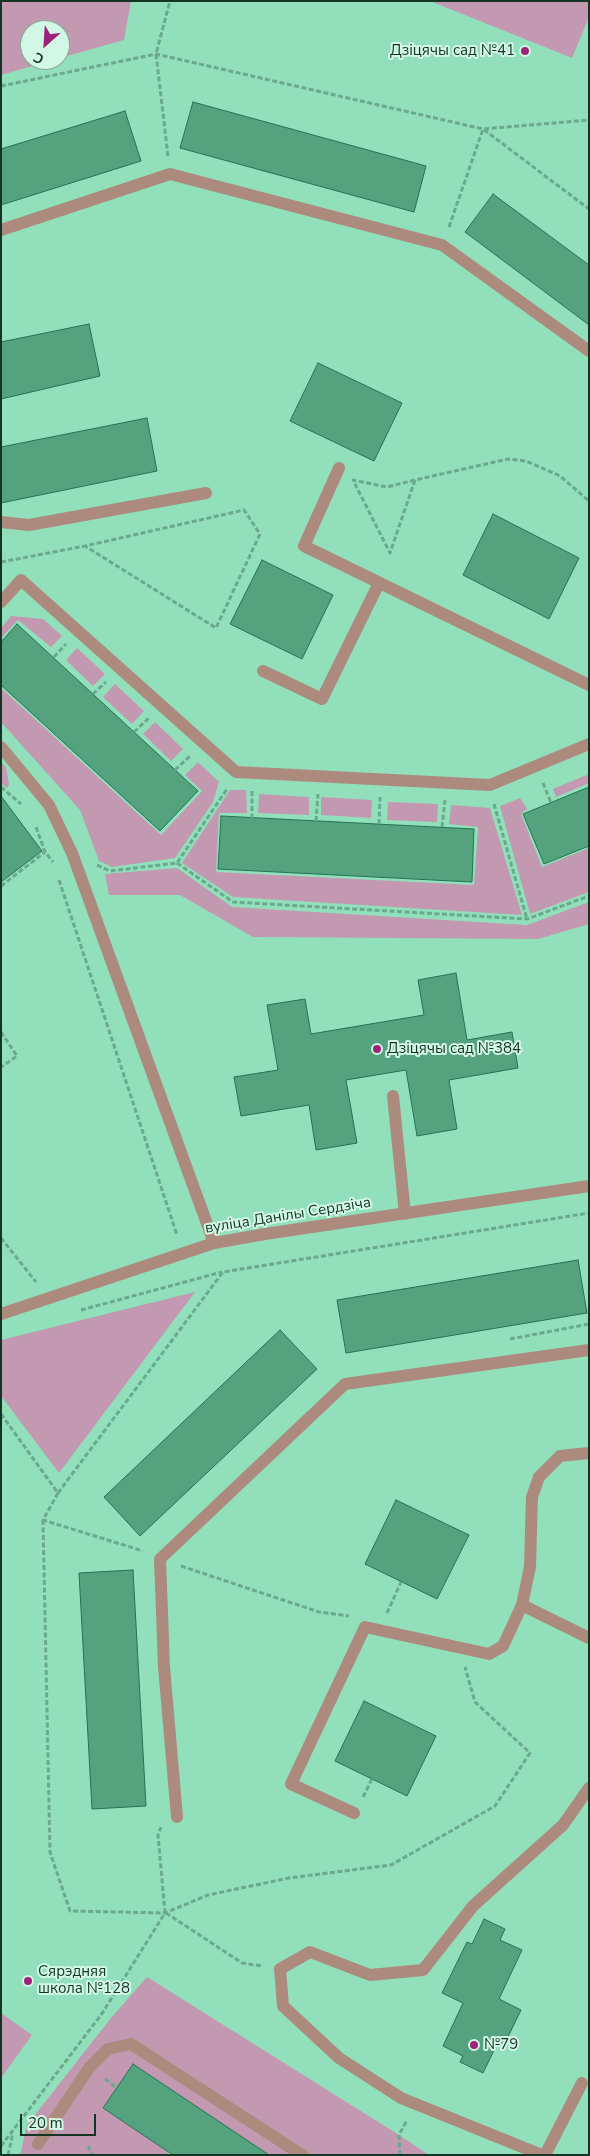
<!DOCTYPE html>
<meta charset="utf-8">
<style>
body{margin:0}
#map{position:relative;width:590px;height:2156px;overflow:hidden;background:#92e0bb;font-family:"Nunito Sans",sans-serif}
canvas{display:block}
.frame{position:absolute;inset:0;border:2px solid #143426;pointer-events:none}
.north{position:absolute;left:20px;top:20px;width:50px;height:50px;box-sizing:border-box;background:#d2f7e4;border:1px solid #86a998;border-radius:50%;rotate:206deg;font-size:14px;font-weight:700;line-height:20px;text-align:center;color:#143426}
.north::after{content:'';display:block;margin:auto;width:18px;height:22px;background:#9d2279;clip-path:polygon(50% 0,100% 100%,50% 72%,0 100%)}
.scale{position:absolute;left:20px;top:2114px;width:76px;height:22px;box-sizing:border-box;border:2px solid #143426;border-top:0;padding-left:6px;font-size:15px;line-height:18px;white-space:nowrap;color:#143426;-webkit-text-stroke:4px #d2f7e4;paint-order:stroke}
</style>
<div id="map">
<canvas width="590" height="2156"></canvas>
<div class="frame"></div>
<div class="north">С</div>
<div class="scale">20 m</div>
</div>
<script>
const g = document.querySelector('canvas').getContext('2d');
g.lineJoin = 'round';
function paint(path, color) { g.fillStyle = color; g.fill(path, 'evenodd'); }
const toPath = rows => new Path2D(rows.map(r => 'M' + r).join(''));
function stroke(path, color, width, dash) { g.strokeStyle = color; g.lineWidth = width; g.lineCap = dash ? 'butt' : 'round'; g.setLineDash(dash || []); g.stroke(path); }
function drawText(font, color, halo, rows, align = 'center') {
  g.font = font + ' "Nunito Sans",sans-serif'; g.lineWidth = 4; g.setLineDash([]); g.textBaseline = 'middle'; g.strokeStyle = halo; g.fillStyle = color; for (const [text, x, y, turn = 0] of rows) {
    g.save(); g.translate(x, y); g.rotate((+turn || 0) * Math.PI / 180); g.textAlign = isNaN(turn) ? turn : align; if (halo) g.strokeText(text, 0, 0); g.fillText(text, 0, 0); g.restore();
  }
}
paint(toPath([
 [1,1,131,1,124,40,60,58,60,30,30,30,30,60,53,60,1,75],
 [430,1,589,1,589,17,572,58],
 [11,616,43,619,62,636,51,647,18,620,1,638,1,628],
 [77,648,105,674,93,686,66,660],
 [115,684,144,711,132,724,103,697],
 [1,688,161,835,202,791,185,775,198,762,219,782,213,802,175,858,112,867,99,861,80,810,1,722],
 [155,722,183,749,171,761,143,734],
 [1,762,6,767,9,785,7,788,1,783],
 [589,774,589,783,556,797,553,789],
 [230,790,246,790,247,813,219,813,216,872,474,885,478,827,449,824,451,805,490,808,522,915,233,897,182,863],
 [259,794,309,797,309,815,258,813],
 [321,797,372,800,371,818,321,815],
 [520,798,527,809,521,814,542,867,589,848,589,892,530,914,500,806],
 [388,802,438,804,437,822,387,820],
 [177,868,232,907,527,925,589,902,589,924,538,939,253,937,180,895,109,895,105,874],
 [195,1292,59,1473,1,1396,1,1340],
 [147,1977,399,2135,429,2155,269,2155,133,2064,103,2108,169,2152,167,2155,20,2155,27,2125,111,2018],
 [1,2013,32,2035,1,2078]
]), '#c398b1');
const building = toPath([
 [193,102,426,166,414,212,180,148,193,102],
 [125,111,141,161,1,205,1,149,125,111],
 [493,194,589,265,589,325,465,232,493,194],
 [89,324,100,376,1,399,1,342,89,324],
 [318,363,402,403,374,461,290,421,318,363],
 [147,418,157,471,1,503,1,447,147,418],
 [493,514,579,558,549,619,463,575,493,514],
 [262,560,333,595,302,659,230,624,262,560],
 [17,624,198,791,160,831,1,685,1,642,17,624],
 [589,787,589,846,544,864,523,814,589,787],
 [1,796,42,851,1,882,1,796],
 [221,816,474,829,472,882,218,869,221,816],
 [456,973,467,1040,512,1032,518,1068,449,1080,457,1129,417,1136,406,1070,346,1080,357,1143,316,1150,309,1105,241,1116,234,1077,278,1070,267,1005,305,999,311,1034,424,1015,418,980,456,973],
 [578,1260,587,1313,346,1353,337,1300,578,1260],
 [280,1330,317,1369,140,1536,104,1497,280,1330],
 [396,1500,469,1535,437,1599,365,1564,396,1500],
 [133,1570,146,1806,92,1809,79,1573,133,1570],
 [364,1701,436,1736,407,1796,335,1761,364,1701],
 [484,1919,505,1929,500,1940,522,1950,499,1999,521,2010,504,2045,498,2042,483,2073,460,2062,463,2056,443,2046,463,2003,442,1993,467,1942,472,1944,484,1919],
 [133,2064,269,2155,173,2155,103,2108,133,2064]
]);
paint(building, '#55a27f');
stroke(building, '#227353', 1);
stroke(toPath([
 [1,86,156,54,483,129,589,209],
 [168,156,156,54,170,1],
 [449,227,483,129,589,120],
 [415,480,390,553,353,480,387,487,415,480,508,459,526,461,560,476,589,501],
 [1,562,85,546,244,510,260,534,216,628,85,546],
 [54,657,66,644],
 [93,694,106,682],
 [134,732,149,718],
 [175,770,190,756],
 [543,783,551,803],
 [1,787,21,804],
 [252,791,252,818],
 [494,804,527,919],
 [316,821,318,794],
 [379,824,380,797],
 [36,827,45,852,53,862],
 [442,827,445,800],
 [177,863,233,902,527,919,589,896],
 [97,865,110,871,177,863,227,789],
 [59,880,177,1235],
 [1,886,45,852],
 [1,1032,17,1056,1,1067],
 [1,1238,36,1282],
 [81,1310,222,1272],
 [510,1339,589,1324],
 [1,1414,58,1493,43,1520,143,1551],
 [58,1493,223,1272,589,1213],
 [43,1520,50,1852,70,1911,165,1913,208,1895,289,1878,391,1865,495,1806,530,1753,475,1702,465,1667],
 [181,1566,319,1612,349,1616],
 [387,1613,401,1582],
 [363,1797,372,1779],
 [166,1913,242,1963,262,1966],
 [105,2079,117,2088],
 [1,2146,101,2015,165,1913,158,1835,161,1827],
 [88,2146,93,2155],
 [8,2155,13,2133],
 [400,2155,399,2135,407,2120]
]), '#6aa98b', 3, [5, 2.5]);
stroke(toPath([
 [1,230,170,174,442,245,589,351],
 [339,468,304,546,589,685],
 [1,522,29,525,206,493],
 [1,602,21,580,236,772,490,785,589,744],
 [263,671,322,699,379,583],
 [1,747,49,805,72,853,214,1243],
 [393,1096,405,1214],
 [1,1314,214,1243,265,1234,589,1186],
 [522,1605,589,1638],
 [354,1813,291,1784,365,1627,489,1654,503,1646,522,1605,530,1567,532,1497,539,1477,560,1456,589,1453],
 [177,1817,164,1667,160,1559,345,1384,589,1350],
 [38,2144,89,2068,108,2049,131,2044,302,2155],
 [542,2155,401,2098,339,2058,283,2006,280,1969,310,1952,370,1975,423,1970,473,1906,563,1825,589,1788],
 [545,2155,582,2083]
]), '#ac8b7e', 12);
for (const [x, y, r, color] of [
 [525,51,5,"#9d2279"],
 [377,1049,5,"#9d2279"],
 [28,1981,5,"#9d2279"],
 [474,2045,5,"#9d2279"]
]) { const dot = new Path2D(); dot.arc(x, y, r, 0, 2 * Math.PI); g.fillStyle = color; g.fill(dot); stroke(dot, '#d2f7e4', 2); }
drawText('15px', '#143426', '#d2f7e4', [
 ["Дзіцячы сад №41",515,51,"right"],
 ["Дзіцячы сад №384",387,1049],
 ["Сярэдняя",38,1972],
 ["школа №128",38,1989],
 ["№79",484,2045]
], 'left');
drawText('15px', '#143426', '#d2f7e4', [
 ["вуліца Данілы Сердзіча",288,1216,-9]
]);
</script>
